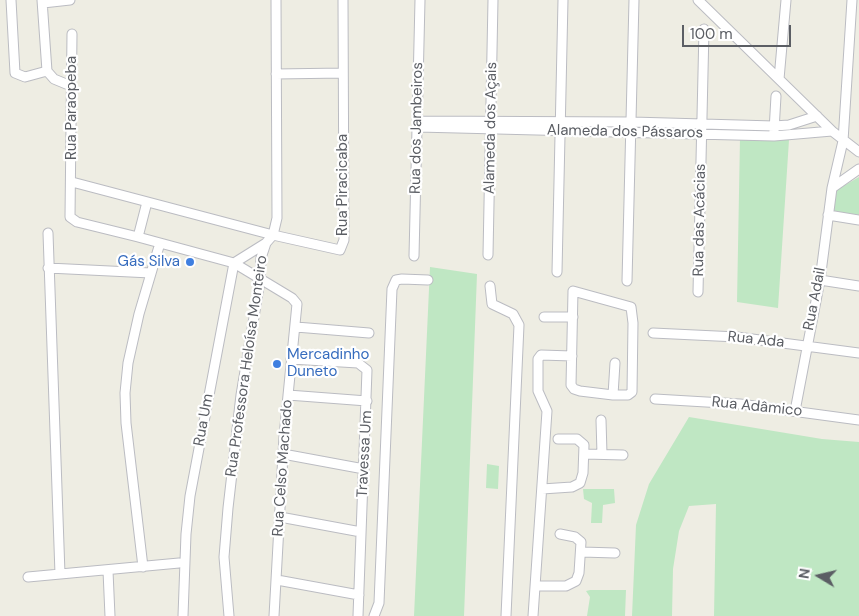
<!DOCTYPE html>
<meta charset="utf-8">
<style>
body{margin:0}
#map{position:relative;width:859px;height:616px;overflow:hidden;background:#eeede3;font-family:"DM Sans",sans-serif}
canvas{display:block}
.north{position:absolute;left:794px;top:551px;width:50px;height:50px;-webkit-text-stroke:4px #fff;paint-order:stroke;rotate:279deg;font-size:14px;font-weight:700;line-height:20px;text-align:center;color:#5b5e64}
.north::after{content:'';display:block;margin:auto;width:18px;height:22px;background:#5b5e64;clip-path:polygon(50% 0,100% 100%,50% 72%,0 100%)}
.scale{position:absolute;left:682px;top:25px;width:109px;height:22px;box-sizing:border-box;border:2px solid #5b5e64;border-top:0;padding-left:6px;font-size:15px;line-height:18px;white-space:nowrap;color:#5b5e64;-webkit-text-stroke:4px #fff;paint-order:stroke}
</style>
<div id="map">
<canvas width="859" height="616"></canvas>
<div class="north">N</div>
<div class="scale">100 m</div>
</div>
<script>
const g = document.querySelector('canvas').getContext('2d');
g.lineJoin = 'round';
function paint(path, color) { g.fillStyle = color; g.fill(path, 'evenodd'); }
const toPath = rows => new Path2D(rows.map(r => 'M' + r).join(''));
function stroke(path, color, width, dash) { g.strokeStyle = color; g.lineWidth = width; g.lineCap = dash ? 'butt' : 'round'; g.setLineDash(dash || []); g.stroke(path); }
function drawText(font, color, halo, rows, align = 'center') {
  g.font = font + ' "DM Sans",sans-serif'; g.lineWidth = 4.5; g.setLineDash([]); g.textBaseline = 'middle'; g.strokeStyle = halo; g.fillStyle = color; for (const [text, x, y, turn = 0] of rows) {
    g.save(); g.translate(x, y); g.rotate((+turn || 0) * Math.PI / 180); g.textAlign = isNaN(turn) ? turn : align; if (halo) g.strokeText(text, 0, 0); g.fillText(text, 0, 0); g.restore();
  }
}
paint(toPath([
 [740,138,789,140,778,308,737,302],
 [859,177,859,215,832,211,835,191],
 [430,267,477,274,464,616,414,616],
 [689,417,822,439,859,442,859,616,714,616,716,504,689,506,679,531,673,569,672,616,632,616,636,525,649,484],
 [487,464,499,466,498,489,486,488],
 [583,489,614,489,615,503,603,505,602,523,591,523,592,503,584,499],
 [590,590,626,590,625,616,587,616,590,597,586,591]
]), '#bfe7c3');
const minor = toPath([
 [11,0,15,73,25,77,47,71],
 [42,0,47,71,54,79,71,86],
 [698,0,832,131,859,152],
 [43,3,70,0],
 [72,34,70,217,77,222,138,237],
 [276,74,343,73],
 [779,79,786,0],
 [418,121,632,122,774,126,789,125,817,116],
 [418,127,774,136,832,131],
 [774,131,776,96],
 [72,182,273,235,340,250,344,240,343,0],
 [832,188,859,169],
 [147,202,138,237,234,263,292,298,297,304,284,436,274,616],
 [828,215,859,220],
 [48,233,60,574],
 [488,255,493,0],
 [414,256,420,0],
 [48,268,151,273],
 [557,272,563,0],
 [820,280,859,286],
 [627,281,634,0],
 [490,286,492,304,513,314,519,325,506,616],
 [698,292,704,29],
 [544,317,573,317],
 [296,327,369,333],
 [653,333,737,337,859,353],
 [291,359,358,363,367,370,358,616],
 [288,395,367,401],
 [613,395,628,395,632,392,633,323,631,307,573,291,571,385,574,389,580,391,613,395,615,363],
 [655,399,740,404,859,420],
 [795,411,820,280,832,188,843,141,852,0],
 [601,420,602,454],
 [283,454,364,469],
 [585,454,623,455],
 [542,489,572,487,580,483,583,473,584,445,577,439,558,439],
 [280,517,361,532],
 [582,552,615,553],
 [143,567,126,423,125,393,128,363,139,314,160,243],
 [108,571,110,616],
 [28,577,179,563],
 [277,580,359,595],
 [536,586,566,586,576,581,579,573,581,542,575,537,560,534],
 [183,616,186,534,190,496,234,263,266,243],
 [229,616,224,557,228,508,241,395,260,281,261,258,266,243,273,235,277,218,276,0],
 [374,616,379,603,392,289,396,280,402,279,428,280],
 [533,616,547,411,538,391,538,359,541,355,572,356]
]);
stroke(minor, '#bbbcc2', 11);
stroke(minor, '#fff', 9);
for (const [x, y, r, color] of [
 [190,262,5,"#3f7fe0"],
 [277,364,5,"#3f7fe0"]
]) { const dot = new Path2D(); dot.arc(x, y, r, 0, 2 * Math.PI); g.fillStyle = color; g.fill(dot); stroke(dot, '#fff', 2); }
drawText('15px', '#5b5e64', '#fff', [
 ["Rua Paraopeba",72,108,-90],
 ["Rua dos Jambeiros",417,128,-89],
 ["Alameda dos Açais",491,128,-89],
 ["Alameda dos Pássaros",625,132,1],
 ["Rua Piracicaba",343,185,-90],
 ["Rua das Acácias",700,220,-89],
 ["Rua Adail",815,299,-79],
 ["Rua Ada",756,340,6],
 ["Rua Professora Heloísa Monteiro",247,366,-82],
 ["Rua Adâmico",757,407,6],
 ["Rua Um",204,420,-80],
 ["Travessa Um",365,454,-87],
 ["Rua Celso Machado",283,468,-86]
]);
drawText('15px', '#366cbe', '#fff', [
 ["Gás Silva",180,262],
 ["Mercadinho",287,355,"left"],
 ["Duneto",287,372,"left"]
], 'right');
</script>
